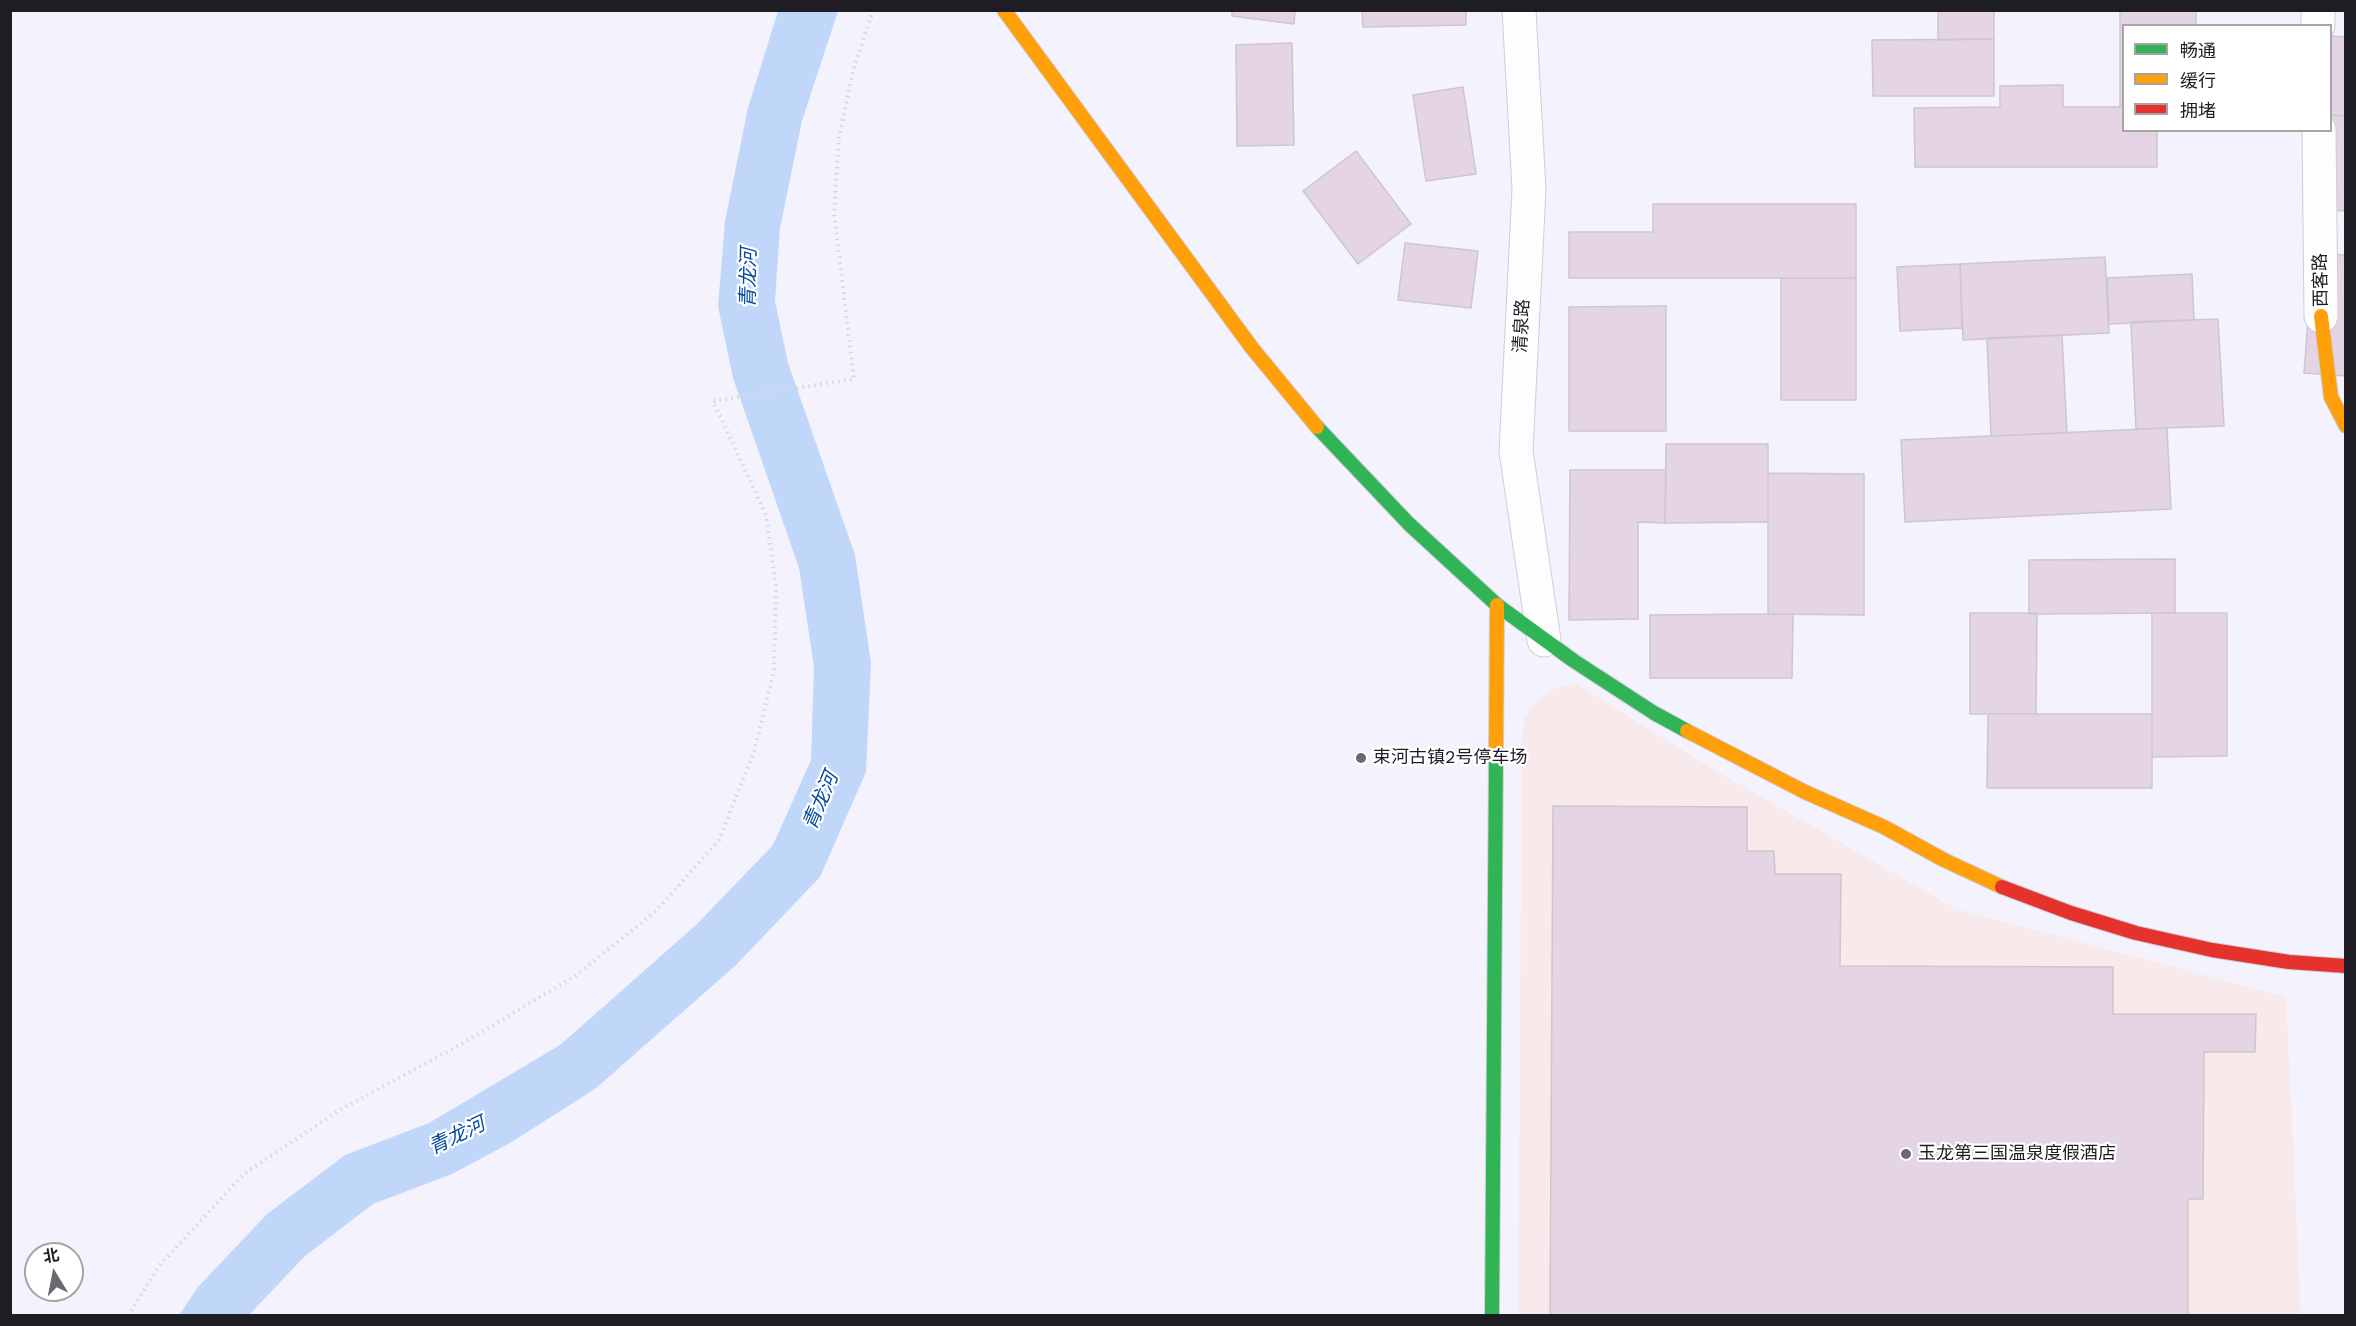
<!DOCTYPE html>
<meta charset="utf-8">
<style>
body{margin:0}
#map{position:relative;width:2356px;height:1326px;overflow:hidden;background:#f4f2fc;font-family:"Work Sans","Noto Sans SC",sans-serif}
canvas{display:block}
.frame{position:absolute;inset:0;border:12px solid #1f1d24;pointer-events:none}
.legend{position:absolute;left:2122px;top:24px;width:210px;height:108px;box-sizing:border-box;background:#fff;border:2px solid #a5a5a7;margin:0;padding:8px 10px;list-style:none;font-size:18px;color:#1f1d24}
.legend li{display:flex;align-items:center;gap:12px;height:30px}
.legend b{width:30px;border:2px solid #a5a5a7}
.north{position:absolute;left:24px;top:1242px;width:60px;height:60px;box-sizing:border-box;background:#fff;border:2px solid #a5a5a7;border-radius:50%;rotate:350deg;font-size:16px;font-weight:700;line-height:24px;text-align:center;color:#1f1d24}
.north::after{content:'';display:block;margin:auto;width:21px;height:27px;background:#6a6870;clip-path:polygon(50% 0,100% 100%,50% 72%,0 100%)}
</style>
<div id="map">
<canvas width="2356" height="1326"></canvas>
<div class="frame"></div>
<ul class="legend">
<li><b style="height:8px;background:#30b455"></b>畅通</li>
<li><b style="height:8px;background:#ff9f0a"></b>缓行</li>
<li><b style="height:8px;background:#e5322d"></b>拥堵</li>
</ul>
<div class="north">北</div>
</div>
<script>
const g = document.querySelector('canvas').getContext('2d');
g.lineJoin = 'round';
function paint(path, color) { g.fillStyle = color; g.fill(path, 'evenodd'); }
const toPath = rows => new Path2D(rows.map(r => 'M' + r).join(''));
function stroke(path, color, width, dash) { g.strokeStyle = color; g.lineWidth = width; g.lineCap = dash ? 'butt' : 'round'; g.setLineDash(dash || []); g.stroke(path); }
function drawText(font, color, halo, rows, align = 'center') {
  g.font = font + ' "Work Sans","Noto Sans SC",sans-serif'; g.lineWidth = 4.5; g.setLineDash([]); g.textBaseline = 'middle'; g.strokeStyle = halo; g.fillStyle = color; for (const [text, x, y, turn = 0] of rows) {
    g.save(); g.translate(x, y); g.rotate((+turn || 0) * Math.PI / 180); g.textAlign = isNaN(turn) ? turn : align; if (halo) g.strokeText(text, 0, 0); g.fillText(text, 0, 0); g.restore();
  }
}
paint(toPath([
 [1576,684,1718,772,1956,909,2286,997,2301,1315,1518,1316,1522,743,1524,720,1531,708,1540,698,1557,688]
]), '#f8e9ea');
paint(toPath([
 [778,11,838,11,802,121,780,228,775,301,788,363,855,555,871,663,866,772,820,877,735,966,595,1089,510,1143,452,1174,373,1204,305,1256,249,1315,179,1315,198,1287,267,1214,345,1155,429,1123,560,1045,696,925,773,845,811,760,814,667,799,568,733,378,718,306,725,221,748,108]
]), '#c1d7fa');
const building = toPath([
 [1232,10,1295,10,1294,24,1232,16,1232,10],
 [1362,10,1466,10,1466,25,1363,27,1362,10],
 [1938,10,1994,10,1994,39,1938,40,1938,10],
 [2120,10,2196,10,2196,26,2124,26,2124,107,2120,107,2120,10],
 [2330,36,2346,37,2346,116,2330,115,2330,36],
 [1994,39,1994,96,1873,96,1872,40,1994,39],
 [1292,43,1294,145,1237,146,1236,45,1292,43],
 [2063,85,2063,107,2124,107,2124,130,2157,130,2157,167,1915,167,1914,108,2000,107,2000,86,2063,85],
 [1463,87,1476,174,1426,181,1413,95,1463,87],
 [2330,115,2346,116,2346,211,2319,209,2330,130,2330,115],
 [1356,151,1411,224,1358,264,1303,191,1356,151],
 [1653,204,1856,204,1856,278,1569,278,1569,232,1653,232,1653,204],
 [1405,243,1478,251,1471,308,1398,300,1405,243],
 [2313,253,2346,255,2346,376,2304,373,2313,253],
 [2105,257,2109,333,1963,340,1960,264,2105,257],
 [1960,264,1962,328,1900,331,1897,267,1960,264],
 [2192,274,2194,320,2109,324,2107,278,2192,274],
 [1781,278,1856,278,1856,400,1781,400,1781,278],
 [1666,306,1666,431,1569,431,1569,307,1666,306],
 [2218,319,2224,426,2136,429,2131,322,2218,319],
 [2062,335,2067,433,1991,436,1987,338,2062,335],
 [2167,428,2171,509,1905,522,1901,440,2167,428],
 [1666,444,1768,444,1768,522,1665,523,1666,444],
 [1570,470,1666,470,1665,523,1638,522,1638,619,1569,620,1570,470],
 [1768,473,1864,474,1864,615,1768,614,1768,473],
 [2175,559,2175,613,2029,614,2029,560,2175,559],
 [1970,613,2037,613,2036,714,1970,714,1970,613],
 [2152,613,2227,613,2227,756,2152,757,2152,613],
 [1768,614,1793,614,1792,678,1650,678,1650,615,1768,614],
 [1988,714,2152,714,2152,788,1987,788,1988,714],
 [1553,806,1747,807,1747,851,1774,851,1775,874,1841,874,1840,966,2113,967,2113,1014,2256,1014,2255,1052,2204,1052,2203,1199,2188,1199,2188,1316,1550,1316,1553,806]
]);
paint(building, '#e5d4e4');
stroke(building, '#cbc7ce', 1.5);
const street = toPath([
 [1519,10,1529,189,1516,451,1544,640],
 [2318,10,2318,26],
 [2319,130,2321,316]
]);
const fast = toPath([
 [1317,427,1409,524,1497,605,1574,661,1654,713,1687,731],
 [1492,1316,1496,752]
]);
const slow = toPath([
 [1004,10,1252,348,1317,427],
 [2321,316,2331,397,2346,426],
 [1687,731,1805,792,1884,827,1944,860,2002,887],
 [1496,752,1497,605]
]);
const jam = toPath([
 [2002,887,2071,913,2136,933,2212,950,2289,962,2346,966]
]);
stroke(street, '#cfcdd6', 35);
stroke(fast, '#cfcdd6', 16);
stroke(slow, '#cfcdd6', 16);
stroke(jam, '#cfcdd6', 16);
stroke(toPath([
 [128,1316,159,1266,244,1174,338,1111,465,1042,575,976,656,911,719,840,754,752,774,671,776,588,766,515,713,401,854,379,834,213,839,137,853,71,873,10]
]), '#d7d7d9', 4, [1.5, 4.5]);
stroke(street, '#fdfdff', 33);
stroke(fast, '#30b455', 14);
stroke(slow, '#ff9f0a', 14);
stroke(jam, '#e5322d', 14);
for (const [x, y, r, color] of [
 [1361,758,6,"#6a6870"],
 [1906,1154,6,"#6a6870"]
]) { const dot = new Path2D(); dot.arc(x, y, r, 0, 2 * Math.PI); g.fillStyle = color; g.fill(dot); stroke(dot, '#fff', 2); }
drawText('18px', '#1f1d24', '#fff', [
 ["西客路",2321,280,-91],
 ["清泉路",1522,326,-87]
]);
drawText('18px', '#1f1d24', '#fff', [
 ["束河古镇2号停车场",1373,758],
 ["玉龙第三国温泉度假酒店",1918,1154]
], 'left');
drawText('italic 20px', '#064ba0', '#fff', [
 ["青龙河",749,278,-89],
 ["青龙河",821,801,-67],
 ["青龙河",457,1136,-26]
]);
</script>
